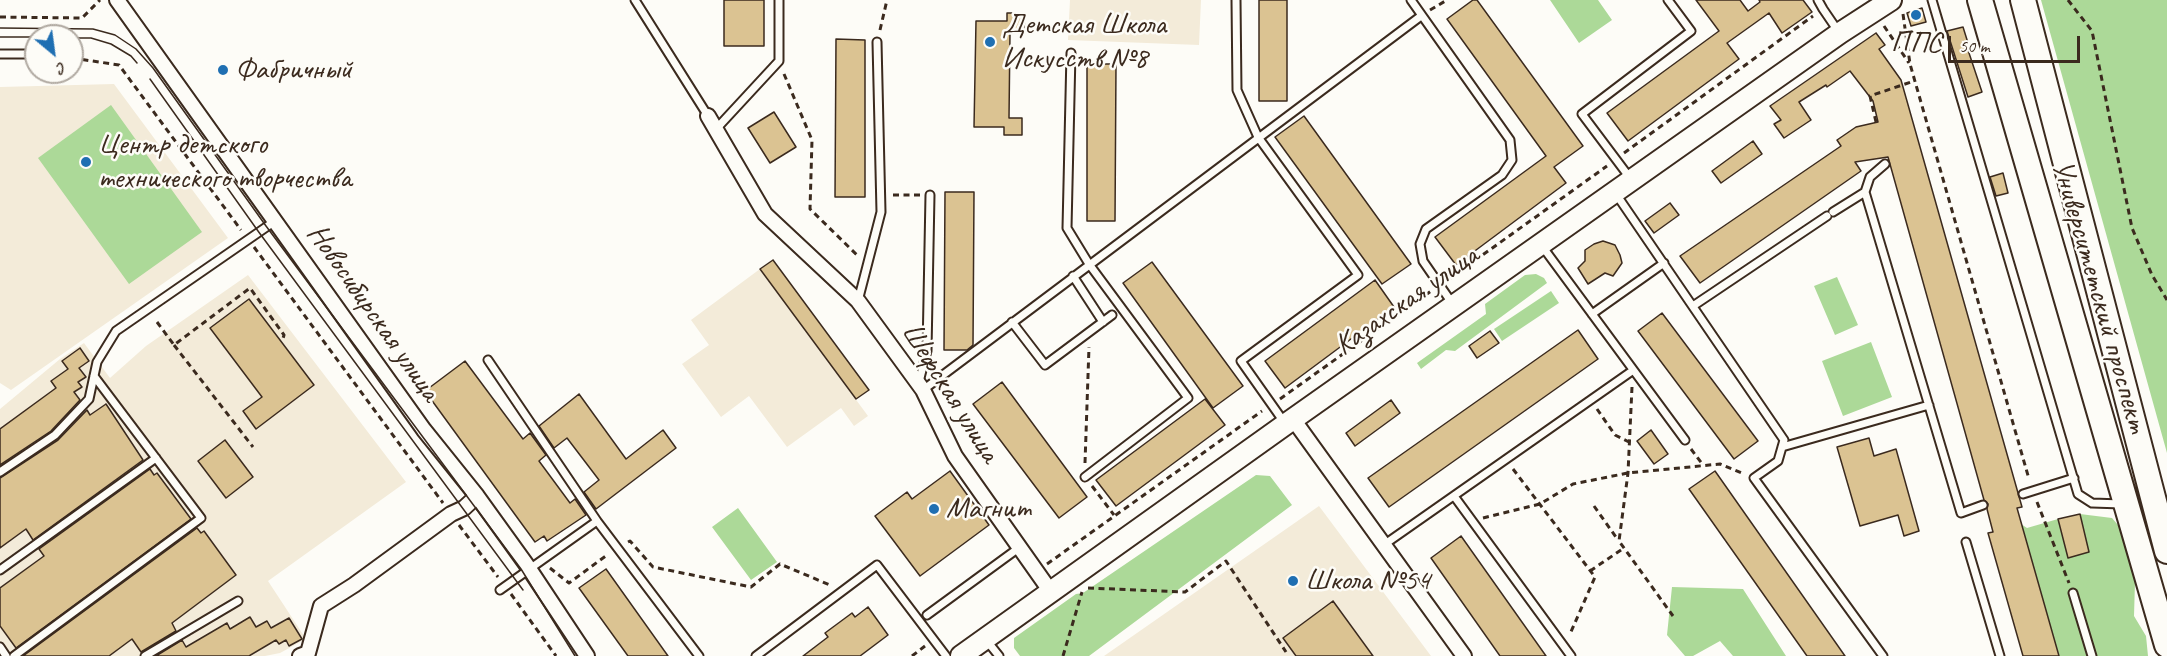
<!DOCTYPE html>
<meta charset="utf-8">
<style>
body{margin:0}
#map{position:relative;width:2167px;height:656px;overflow:hidden;background:#fdfcf7;font-family:Caveat,sans-serif}
canvas{display:block}
.north{position:absolute;left:24px;top:24px;width:60px;height:60px;box-sizing:border-box;background:#fdfcf7;border:2px solid #afa8a0;border-radius:50%;rotate:151deg;font-size:16px;font-weight:700;line-height:24px;text-align:center;color:#3b2a1e}
.north::after{content:'';display:block;margin:auto;width:21px;height:27px;background:#1f6fb2;clip-path:polygon(50% 0,100% 100%,50% 72%,0 100%)}
.scale{position:absolute;left:1948px;top:36px;width:132px;height:27px;box-sizing:border-box;border:3px solid #3b2a1e;border-top:0;padding-left:8px;font-size:18px;line-height:21px;white-space:nowrap;color:#3b2a1e;-webkit-text-stroke:4px #fdfcf7;paint-order:stroke}
</style>
<div id="map">
<canvas width="2167" height="656"></canvas>
<div class="north">С</div>
<div class="scale">50 m</div>
</div>
<script>
const g = document.querySelector('canvas').getContext('2d');
g.lineJoin = 'round';
function paint(path, color) { g.fillStyle = color; g.fill(path, 'evenodd'); }
const toPath = rows => new Path2D(rows.map(r => 'M' + r).join(''));
function stroke(path, color, width, dash) { g.strokeStyle = color; g.lineWidth = width; g.lineCap = dash ? 'butt' : 'round'; g.setLineDash(dash || []); g.stroke(path); }
function drawText(font, color, halo, rows, align = 'center') {
  g.font = font + ' Caveat,sans-serif'; g.lineWidth = 5; g.setLineDash([]); g.textBaseline = 'middle'; g.strokeStyle = halo; g.fillStyle = color; for (const [text, x, y, turn = 0] of rows) {
    g.save(); g.translate(x, y); g.rotate((+turn || 0) * Math.PI / 180); g.textAlign = isNaN(turn) ? turn : align; if (halo) g.strokeText(text, 0, 0); g.fillText(text, 0, 0); g.restore();
  }
}
paint(toPath([
 [1070,0,1201,0,1199,45,1068,40],
 [114,84,228,238,11,390,0,383,0,87],
 [760,269,868,416,854,426,841,408,787,447,749,396,721,417,682,364,709,345,691,320],
 [248,275,406,482,268,581,306,639,280,653,265,656,0,656,0,409,60,359,84,343,110,378,146,346],
 [1319,506,1431,656,1104,656]
]), '#f3ebd9');
paint(toPath([
 [1550,0,1598,0,1612,20,1579,43],
 [2041,0,2167,0,2167,453],
 [111,105,202,232,129,284,38,158],
 [1536,274,1544,278,1547,283,1455,351,1446,350,1421,369,1417,363,1486,314,1485,304,1525,275],
 [1837,277,1858,325,1835,335,1814,286],
 [1551,291,1559,303,1502,341,1494,329],
 [1871,342,1892,397,1843,416,1822,361],
 [1256,475,1270,476,1292,505,1089,656,1020,656,1014,648,1014,638,1076,594,1083,593],
 [738,508,777,562,751,580,712,527],
 [2080,514,2112,518,2124,532,2134,558,2135,582,2134,616,2146,636,2148,656,2059,656,2021,524,2027,528,2058,519,2068,558,2089,552],
 [1672,587,1743,589,1786,656,1733,656,1720,641,1693,656,1685,656,1667,635]
]), '#acd998');
const building = toPath([
 [724,0,764,0,764,46,724,46,724,0],
 [1259,0,1287,0,1287,101,1259,101,1259,0],
 [1473,0,1477,0,1583,146,1554,167,1566,183,1456,265,1435,237,1546,156,1447,19,1473,0],
 [1696,0,1740,0,1748,11,1760,2,1759,0,1803,0,1812,12,1782,33,1769,13,1727,43,1739,59,1628,141,1607,113,1719,31,1696,0],
 [1922,8,1926,22,1911,26,1907,13,1922,8],
 [1007,13,1025,13,1024,32,1010,32,1009,118,1022,118,1022,135,1004,135,1004,127,974,127,976,21,1007,21,1007,13],
 [1963,27,1968,43,1966,44,1982,92,1968,97,1947,31,1963,27],
 [1876,33,1885,45,1879,49,1901,80,2022,507,2017,508,2059,656,2023,656,1988,533,1993,532,1987,509,1988,504,1984,500,1888,157,1855,162,1861,171,1700,283,1680,256,1841,146,1837,140,1856,127,1878,122,1873,101,1850,71,1827,87,1826,85,1799,102,1811,120,1784,138,1774,124,1781,120,1770,106,1876,33],
 [836,39,865,40,865,197,835,197,836,39],
 [1087,64,1116,64,1115,221,1087,221,1087,64],
 [774,112,796,147,770,163,748,128,774,112],
 [1304,116,1411,264,1382,284,1275,137,1304,116],
 [1753,141,1762,154,1721,183,1712,171,1753,141],
 [2003,173,2008,193,1996,196,1990,177,2003,173],
 [945,192,974,192,973,345,967,350,944,350,945,192],
 [1670,203,1679,215,1654,233,1645,221,1670,203],
 [1603,241,1615,245,1620,255,1622,263,1613,276,1605,273,1588,284,1578,268,1585,261,1585,250,1594,244,1603,241],
 [773,260,869,390,856,399,760,269,773,260],
 [1152,262,1243,386,1213,408,1123,283,1152,262],
 [1375,280,1394,307,1285,388,1265,361,1375,280],
 [249,299,314,385,256,429,243,411,262,397,210,328,249,299],
 [1662,313,1758,441,1734,459,1638,331,1662,313],
 [1578,330,1598,359,1389,507,1368,478,1578,330],
 [1490,331,1499,343,1477,358,1469,346,1490,331],
 [80,348,89,361,79,368,86,377,78,382,82,387,74,392,80,400,51,431,0,465,0,429,56,388,51,381,68,369,62,361,80,348],
 [465,361,523,439,530,433,546,455,539,461,570,503,575,499,586,515,547,541,544,536,535,542,425,391,465,361],
 [1002,382,1087,497,1059,518,973,404,1002,382],
 [579,394,626,459,663,430,676,448,596,509,584,492,599,480,567,438,554,448,539,426,579,394],
 [1205,399,1225,425,1116,506,1096,480,1205,399],
 [1391,400,1400,413,1355,446,1346,433,1391,400],
 [106,404,143,460,33,540,26,529,0,548,0,478,58,440,87,410,90,415,106,404],
 [1651,430,1668,454,1654,464,1637,441,1651,430],
 [1869,438,1874,456,1896,449,1919,531,1904,536,1898,515,1860,526,1837,447,1869,438],
 [225,440,253,477,226,498,198,461,225,440],
 [150,469,154,475,157,473,191,519,16,648,0,626,0,588,44,556,39,549,150,469],
 [950,471,989,525,920,576,875,516,907,492,912,499,950,471],
 [1715,471,1845,656,1807,656,1689,489,1715,471],
 [2080,514,2089,552,2068,558,2058,519,2080,514],
 [197,528,201,533,204,531,236,575,172,623,176,631,141,652,132,639,109,656,23,656,197,528],
 [1461,536,1546,656,1500,656,1431,558,1461,536],
 [606,569,668,656,628,656,579,588,606,569],
 [1333,601,1373,656,1296,656,1283,638,1333,601],
 [868,607,888,635,860,656,803,656,828,637,825,633,852,613,855,617,868,607],
 [250,617,256,627,267,621,271,628,289,618,302,639,289,646,286,640,279,644,276,640,249,656,156,656,182,640,186,647,227,623,230,629,250,617]
]);
paint(building, '#dbc392');
stroke(building, '#3b2a1e', 1.5);
const service = toPath([
 [635,0,708,116],
 [1236,0,1237,90,1258,137,1358,275,1241,361,1284,422],
 [1411,0,1510,140,1512,160,1502,175,1426,229,1420,244,1423,261,1452,303],
 [1818,0,1823,9,1838,31],
 [1932,0,2078,494,2092,503,2122,504],
 [1071,53,1067,228,1089,264,1188,398,1085,477],
 [0,54,36,54],
 [717,128,779,61,779,0],
 [1630,178,1582,114,1691,31,1668,0],
 [1865,192,1961,513,1983,505],
 [1616,194,1784,440,1778,461,1754,478,1883,656],
 [1833,212,1865,192,1870,177,1885,164],
 [1542,246,1685,440],
 [1073,276,1103,322],
 [858,301,881,212,877,42],
 [1693,306,1827,216],
 [1592,314,1664,263],
 [1012,322,1045,365,1112,315],
 [488,360,597,521],
 [919,382,927,351,930,195],
 [923,390,1421,16],
 [1782,447,1929,405],
 [0,472,55,435,89,399,97,362,116,331,275,221],
 [2023,494,2074,478],
 [1454,496,1571,656],
 [1966,542,2000,656],
 [1385,544,1632,371],
 [0,570,156,458],
 [500,590,597,521,699,656],
 [2073,593,2092,656],
 [927,615,1020,547],
 [987,641,999,656],
 [0,647,6,656],
 [14,656,201,518,94,376],
 [145,656,238,601],
 [756,656,877,565,946,656]
]);
const minor = toPath([
 [117,0,424,430,477,496,526,564,587,656],
 [708,116,765,214,858,301,923,390,955,456,1051,592],
 [1293,419,1464,656],
 [300,656,308,653,321,606,354,585,451,514,464,508,477,496]
]);
const secondary = toPath([
 [961,656,1286,424,1840,33,1891,0]
]);
const trunk = toPath([
 [1980,0,2167,645],
 [2023,0,2167,551]
]);
stroke(service, '#3b2a1e', 11);
stroke(minor, '#3b2a1e', 18);
stroke(secondary, '#3b2a1e', 24);
stroke(trunk, '#3b2a1e', 28);
stroke(toPath([
 [2068,0,2092,31,2132,228,2152,275,2167,300],
 [1430,10,1447,0],
 [1903,14,1910,64,2029,479],
 [0,17,82,18,100,0],
 [1884,26,1909,63],
 [880,30,887,0],
 [72,46,74,40],
 [72,58,119,65,241,230],
 [784,74,812,140,810,209,857,255],
 [1876,122,1870,96,1914,81],
 [1624,153,1813,16],
 [893,195,920,195],
 [254,247,443,503],
 [1449,279,1607,166],
 [157,322,174,345,250,288,284,335,282,342],
 [174,345,253,447],
 [1632,387,1628,473,1619,541,1673,616],
 [1280,399,1431,291],
 [1597,409,1615,435,1629,442],
 [1691,449,1703,465],
 [1085,463,1089,347],
 [1513,469,1595,577,1570,634],
 [1092,486,1114,515],
 [2037,502,2069,583],
 [1594,506,1618,540],
 [1483,518,1540,504,1573,484,1628,473,1720,464,1744,474],
 [459,525,498,577],
 [628,542,630,541,653,567,751,587,780,564,830,585],
 [1047,564,1262,411],
 [550,568,569,583,607,555],
 [1590,571,1624,548],
 [1088,588,1185,592,1226,561,1286,652],
 [511,594,556,656],
 [912,656,925,646],
 [1063,656,1082,592]
]), '#3b2a1e', 3, [6, 4.5]);
stroke(service, '#fdfcf7', 7);
stroke(minor, '#fdfcf7', 14);
stroke(secondary, '#fdfcf7', 20);
stroke(trunk, '#fdfcf7', 24);
stroke(toPath([
 [0,28,93,29,115,35,136,49,153,68,266,226,521,569,575,656],
 [0,37,36,37],
 [72,38,91,38,111,44,131,56,137,63],
 [150,79,258,231,523,590]
]), '#3b2a1e', 1.5);
for (const [x, y, r, color] of [
 [1916,15,6,"#1f6fb2"],
 [990,42,6,"#1f6fb2"],
 [223,70,6,"#1f6fb2"],
 [86,162,6,"#1f6fb2"],
 [934,509,6,"#1f6fb2"],
 [1293,581,6,"#1f6fb2"]
]) { const dot = new Path2D(); dot.arc(x, y, r, 0, 2 * Math.PI); g.fillStyle = color; g.fill(dot); stroke(dot, '#fdfcf7', 2); }
drawText('30px', '#3b2a1e', '#fdfcf7', [
 ["Детская Школа",1002,25],
 ["Искусств №8",1002,59],
 ["ППС",1916,43,"center"],
 ["Фабричный",235,70],
 ["Центр детского",98,145],
 ["технического творчества",98,179],
 ["Магнит",946,509],
 ["Школа №54",1305,581]
], 'left');
drawText('30px', '#3b2a1e', '#fdfcf7', [
 ["Университетский проспект",2099,297,74],
 ["Казахская улица",1407,301,-35],
 ["Новосибирская улица",373,313,55],
 ["Шефская улица",950,393,58]
]);
</script>
